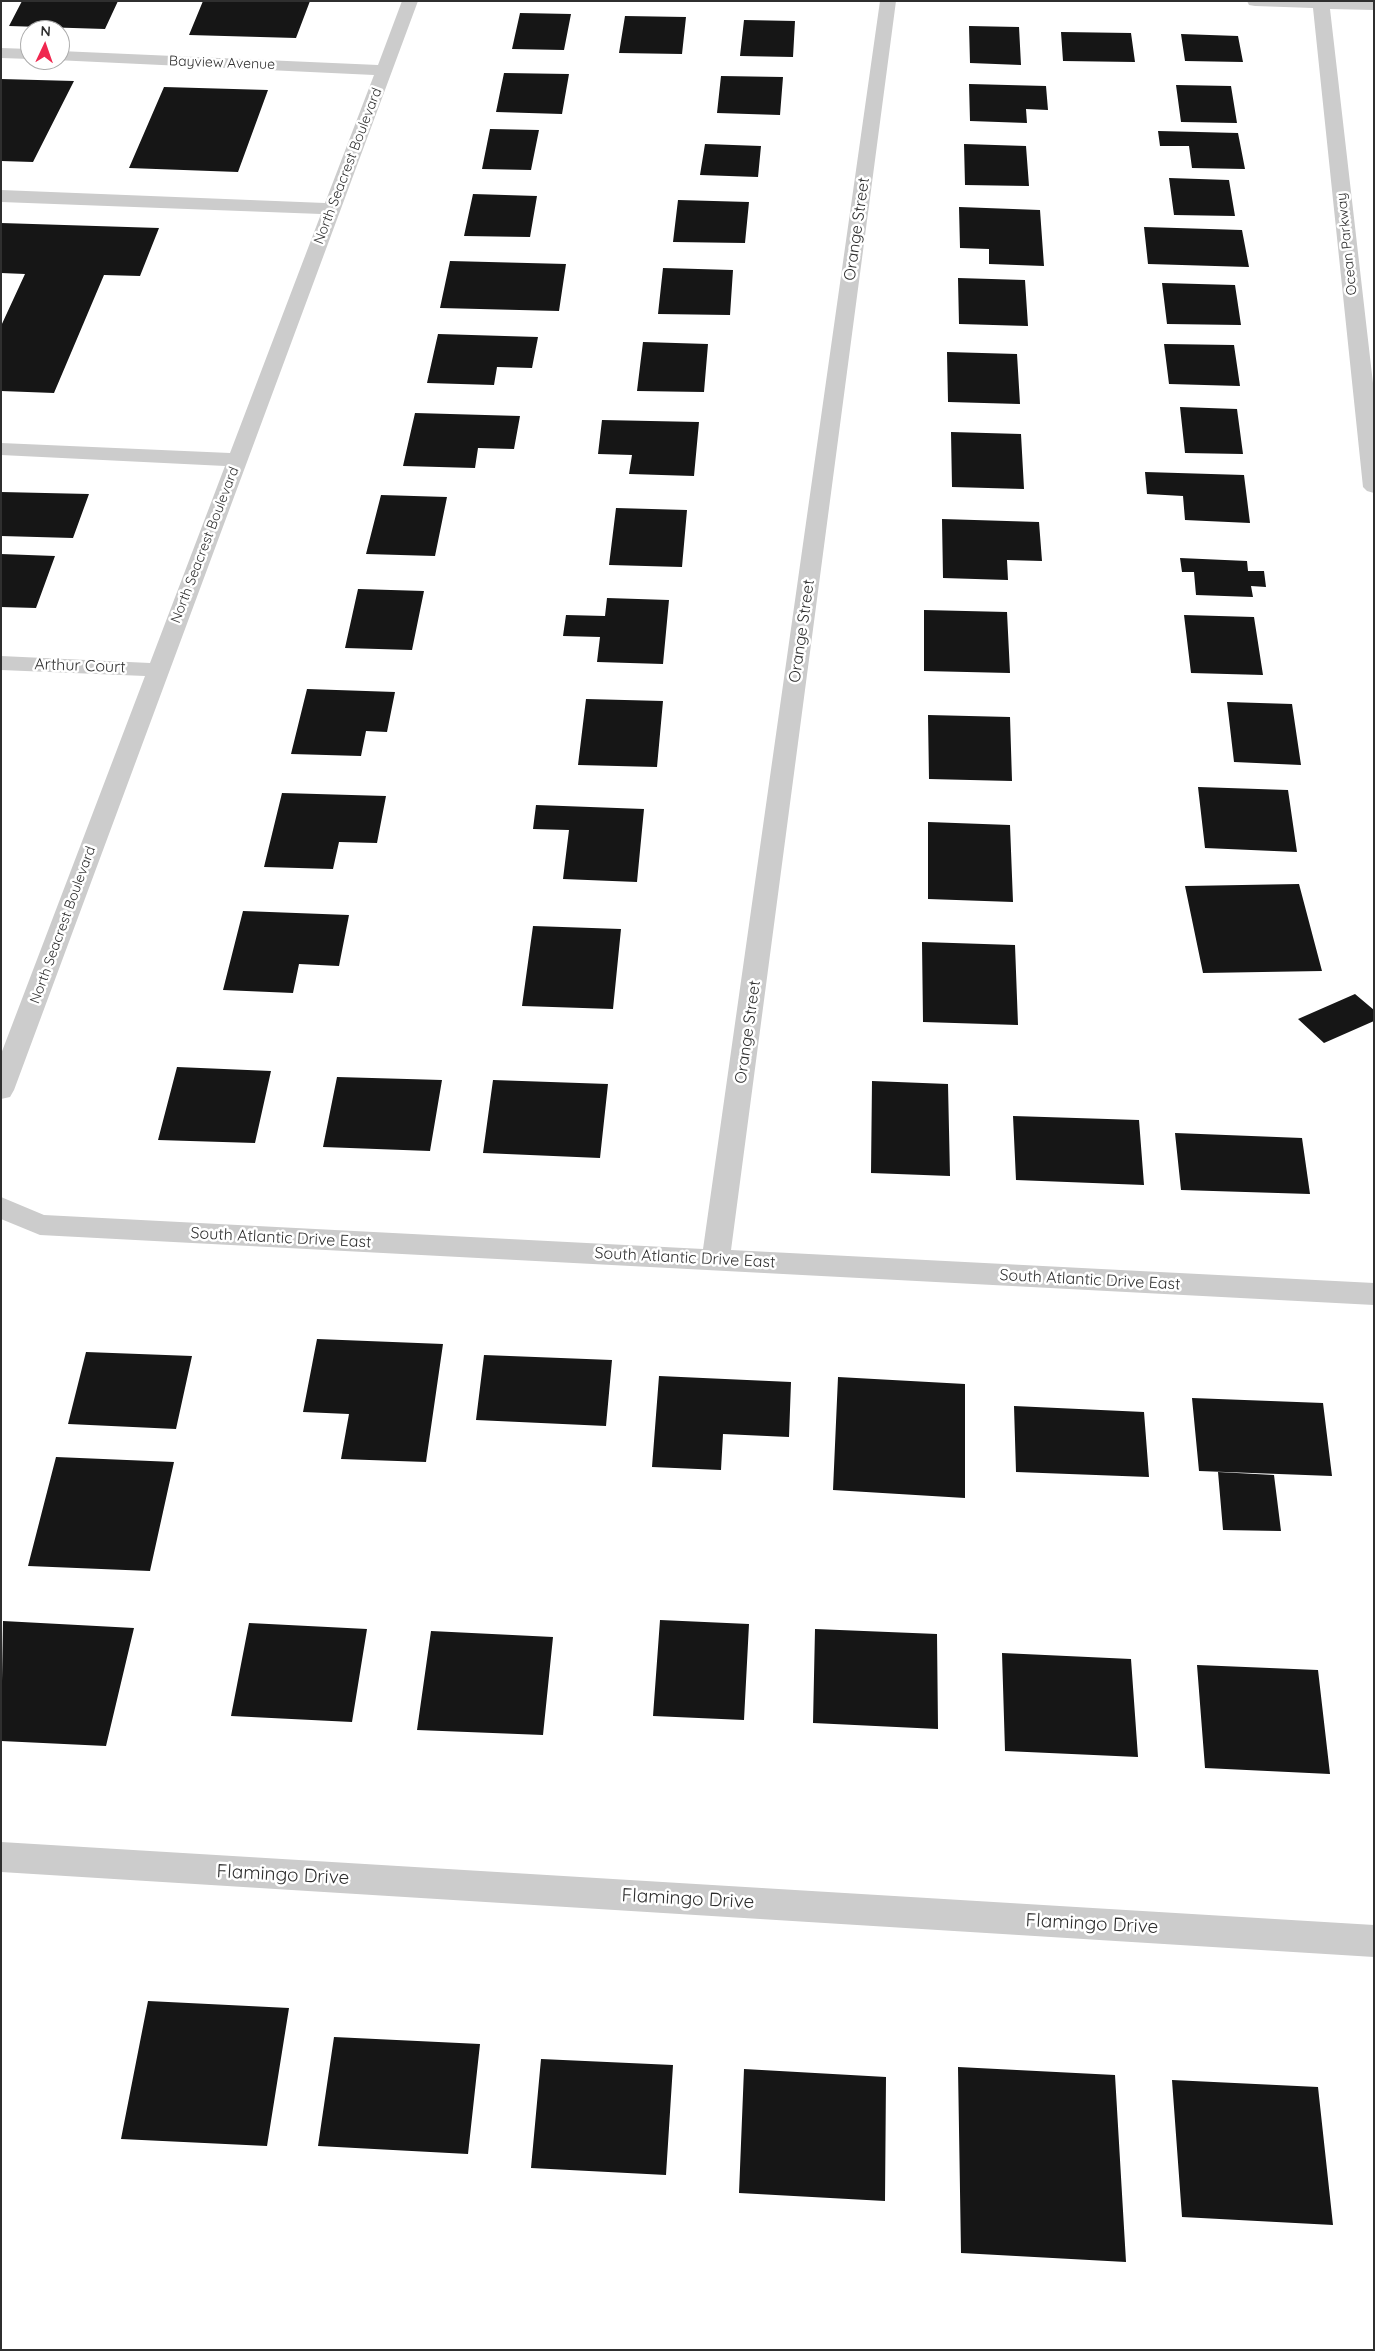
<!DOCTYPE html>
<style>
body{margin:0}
#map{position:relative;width:1375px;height:2351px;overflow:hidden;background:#fff;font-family:Quicksand,sans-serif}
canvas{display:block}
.frame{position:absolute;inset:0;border:2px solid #2f2f2f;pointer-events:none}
.north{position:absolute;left:20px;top:20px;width:50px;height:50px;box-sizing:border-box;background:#fff;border:1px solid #acacac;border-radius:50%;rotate:3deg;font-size:14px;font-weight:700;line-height:20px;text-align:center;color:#2f2f2f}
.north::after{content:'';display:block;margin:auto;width:18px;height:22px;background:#f0274f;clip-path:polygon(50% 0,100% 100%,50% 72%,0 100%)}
</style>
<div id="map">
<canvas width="1375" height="2351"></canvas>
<div class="frame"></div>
<div class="north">N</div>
</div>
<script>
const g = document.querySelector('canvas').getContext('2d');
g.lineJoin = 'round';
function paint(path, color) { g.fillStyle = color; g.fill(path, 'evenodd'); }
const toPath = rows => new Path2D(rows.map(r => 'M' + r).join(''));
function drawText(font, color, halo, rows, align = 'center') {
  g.font = font + ' Quicksand,sans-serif'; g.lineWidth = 5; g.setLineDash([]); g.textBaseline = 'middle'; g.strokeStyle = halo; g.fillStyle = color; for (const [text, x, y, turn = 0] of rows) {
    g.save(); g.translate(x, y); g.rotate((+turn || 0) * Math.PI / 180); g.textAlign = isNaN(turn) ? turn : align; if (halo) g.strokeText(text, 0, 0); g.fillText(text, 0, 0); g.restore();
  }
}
paint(toPath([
 [22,1,118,1,105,29,9,26],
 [203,1,310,1,296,38,189,35],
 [520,13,571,14,564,50,512,49],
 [625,16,686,17,682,54,619,53],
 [744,20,795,21,793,57,740,56],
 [969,26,1019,27,1021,65,970,63],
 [1061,32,1131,33,1135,62,1063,61],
 [1181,34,1238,36,1243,62,1185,61],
 [504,73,569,74,562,114,496,112],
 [721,76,783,77,780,115,717,113],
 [1,79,74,81,33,162,1,161],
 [969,84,1046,86,1048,110,1026,109,1027,123,970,121],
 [1176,85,1231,86,1237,123,1181,122],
 [164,87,268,90,238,172,129,168],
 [490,129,539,130,531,170,482,169],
 [1158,131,1238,133,1245,169,1192,168,1189,146,1160,146],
 [705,144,761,146,758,177,700,175],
 [964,144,1026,146,1029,186,965,185],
 [1169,178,1229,180,1235,216,1174,215],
 [473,194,537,196,530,237,464,236],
 [678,200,749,202,745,243,673,242],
 [959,207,1040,210,1044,266,989,264,989,249,960,248],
 [1,223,159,228,140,276,104,275,54,393,1,391,1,326,25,274,1,273],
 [1144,227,1242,230,1249,267,1148,264],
 [450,261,566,264,559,311,440,308],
 [663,268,733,270,730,315,658,314],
 [958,278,1025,280,1028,326,959,324],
 [1162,283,1235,285,1241,325,1167,324],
 [438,334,538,337,532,368,497,367,494,385,427,383],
 [643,342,708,344,704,392,637,391],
 [1164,344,1234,345,1240,386,1169,384],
 [947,352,1017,354,1020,404,948,402],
 [1180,407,1237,409,1243,454,1185,453],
 [415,413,520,416,514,449,478,448,475,468,403,466],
 [602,420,699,422,694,476,629,474,632,455,598,454],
 [951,432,1021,434,1024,489,952,487],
 [1145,472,1244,475,1250,523,1185,520,1183,496,1147,494],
 [1,492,89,494,73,538,1,536],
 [381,495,447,497,435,556,366,554],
 [616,508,687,510,682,567,609,565],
 [942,519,1039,522,1042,561,1007,560,1008,580,943,578],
 [1,554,55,556,36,608,1,607],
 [1180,558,1247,561,1248,571,1264,571,1266,587,1251,586,1253,597,1196,595,1194,572,1182,572],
 [358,589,424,591,412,650,345,648],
 [607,598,669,600,663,664,597,662,600,637,563,636,566,615,605,616],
 [924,610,1007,612,1010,673,924,671],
 [1184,615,1254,617,1263,675,1191,673],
 [307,689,395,692,387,732,366,731,361,756,291,754],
 [586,699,663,701,657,767,578,765],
 [1227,702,1292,704,1301,765,1234,762],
 [928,715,1010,717,1012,781,929,779],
 [1198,787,1288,790,1297,852,1205,848],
 [282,793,386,796,377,843,339,842,333,869,264,867],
 [536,805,644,809,637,882,563,879,569,830,533,829],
 [928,822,1010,825,1013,902,928,899],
 [1299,884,1322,971,1203,973,1185,886],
 [243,911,349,915,339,966,299,964,293,993,223,990],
 [533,926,621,929,613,1009,522,1006],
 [922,942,1015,945,1018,1025,923,1022],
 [1355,994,1374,1010,1374,1021,1324,1043,1298,1019],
 [177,1067,271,1071,255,1143,158,1140],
 [337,1077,442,1080,430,1151,323,1147],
 [493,1080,608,1084,600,1158,483,1153],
 [872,1081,948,1084,950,1176,871,1173],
 [1013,1116,1139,1120,1144,1185,1016,1180],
 [1175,1133,1302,1138,1310,1194,1181,1190],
 [317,1339,443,1344,426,1462,341,1459,349,1414,303,1412],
 [86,1352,192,1356,176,1429,68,1424],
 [484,1355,612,1360,606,1426,476,1420],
 [659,1376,791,1382,789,1437,723,1434,721,1470,652,1467],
 [838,1377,965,1384,965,1498,833,1490],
 [1192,1398,1323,1403,1332,1476,1199,1471],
 [1014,1406,1144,1412,1149,1477,1016,1472],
 [56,1457,174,1462,150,1571,28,1566],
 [1218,1472,1274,1475,1281,1531,1223,1530],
 [660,1620,749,1624,744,1720,653,1716],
 [3,1621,134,1628,106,1746,1,1741],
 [249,1623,367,1629,352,1722,231,1716],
 [815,1629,937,1634,938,1729,813,1723],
 [431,1631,553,1637,543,1735,417,1730],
 [1002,1653,1131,1659,1138,1757,1005,1751],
 [1197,1665,1318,1670,1330,1774,1205,1768],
 [148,2001,289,2008,267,2146,121,2139],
 [334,2037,480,2044,468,2154,318,2146],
 [541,2059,673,2065,666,2175,531,2168],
 [958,2067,1115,2075,1126,2262,961,2253],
 [744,2069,886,2077,885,2201,739,2193],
 [1172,2080,1318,2087,1333,2225,1182,2217]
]), '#161616');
paint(toPath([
 [402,1,418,1,14,1090,10,1097,1,1099,1,1054,145,676,1,670,1,656,150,663,225,466,1,455,1,443,230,453,321,214,1,202,1,190,325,203,374,75,55,60,60,60,60,51,378,65,402,1],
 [880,1,896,1,731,1250,1374,1283,1374,1305,40,1235,1,1219,1,1197,44,1215,703,1249,880,1],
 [1247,1,1374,1,1374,10,1330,9,1374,392,1374,493,1367,491,1363,487,1313,8,1255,6,1249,5,1247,1],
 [1,48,30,49,30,59,1,58,1,48],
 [1,1842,1374,1925,1374,1957,1,1872,1,1842]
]), '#ccc');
drawText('14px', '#2f2f2f', '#fff', [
 ["Bayview Avenue",222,63,2],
 ["North Seacrest Boulevard",348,166,-69],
 ["Ocean Parkway",1347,244,-96],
 ["North Seacrest Boulevard",205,545,-69],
 ["North Seacrest Boulevard",63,925,-70]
]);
drawText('16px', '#2f2f2f', '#fff', [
 ["Orange Street",857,229,-82],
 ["Orange Street",802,631,-82],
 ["Arthur Court",80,666,2],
 ["Orange Street",748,1032,-82],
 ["South Atlantic Drive East",281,1238,3],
 ["South Atlantic Drive East",685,1258,3],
 ["South Atlantic Drive East",1090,1280,3]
]);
drawText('19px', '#2f2f2f', '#fff', [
 ["Flamingo Drive",283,1875,3],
 ["Flamingo Drive",688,1899,3],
 ["Flamingo Drive",1092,1924,3]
]);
</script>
